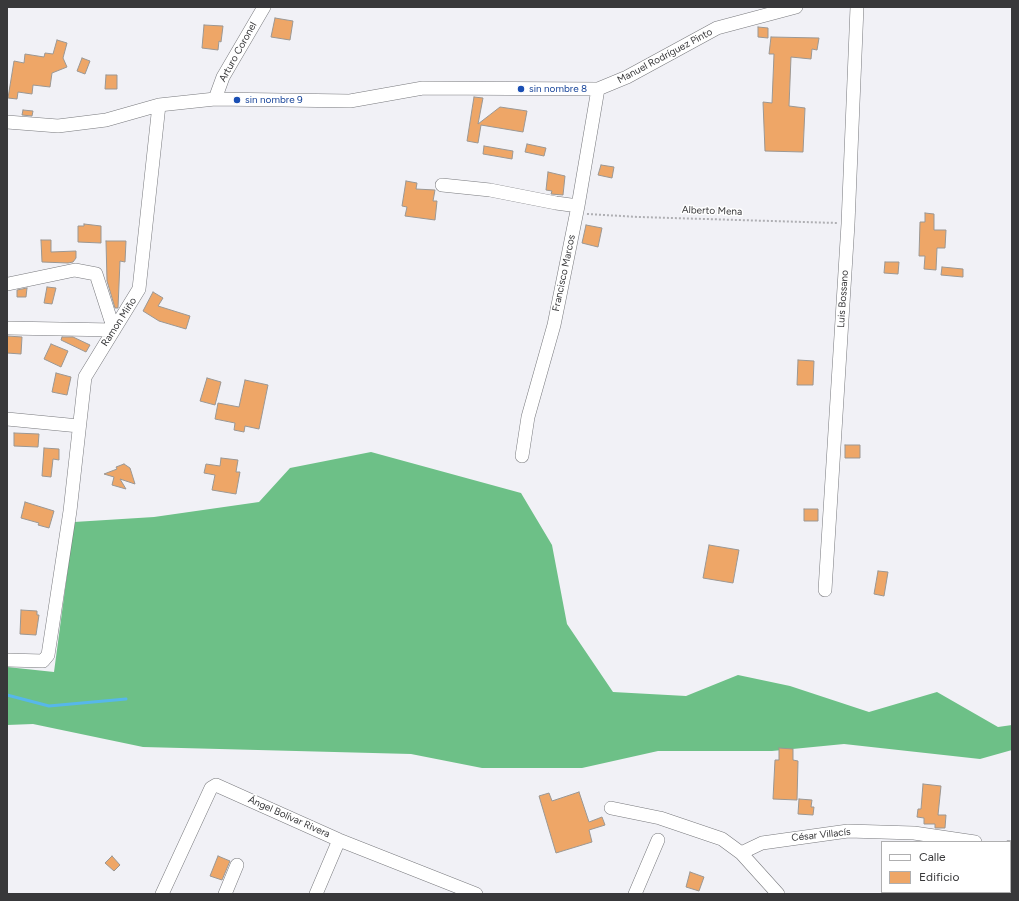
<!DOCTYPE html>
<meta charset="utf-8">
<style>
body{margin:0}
#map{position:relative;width:1019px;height:901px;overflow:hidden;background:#f1f1f6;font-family:Figtree,sans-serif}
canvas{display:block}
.frame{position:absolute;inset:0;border:8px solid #38383a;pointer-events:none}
.legend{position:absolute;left:881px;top:841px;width:130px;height:52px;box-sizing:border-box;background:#fff;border:1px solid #afafb0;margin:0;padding:5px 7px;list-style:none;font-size:12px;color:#38383a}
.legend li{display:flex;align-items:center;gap:8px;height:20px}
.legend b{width:20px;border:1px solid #afafb0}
</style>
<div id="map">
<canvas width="1019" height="901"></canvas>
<div class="frame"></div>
<ul class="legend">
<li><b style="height:5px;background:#fff"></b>Calle</li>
<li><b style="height:11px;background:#eea667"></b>Edificio</li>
</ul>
</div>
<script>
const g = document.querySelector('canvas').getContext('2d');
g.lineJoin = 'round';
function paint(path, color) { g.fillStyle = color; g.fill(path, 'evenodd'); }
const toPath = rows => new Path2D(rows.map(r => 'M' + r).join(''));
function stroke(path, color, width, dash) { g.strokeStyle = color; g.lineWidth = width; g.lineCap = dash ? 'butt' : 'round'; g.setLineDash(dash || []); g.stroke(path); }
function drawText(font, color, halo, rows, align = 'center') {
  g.font = font + ' Figtree,sans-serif'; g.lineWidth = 3; g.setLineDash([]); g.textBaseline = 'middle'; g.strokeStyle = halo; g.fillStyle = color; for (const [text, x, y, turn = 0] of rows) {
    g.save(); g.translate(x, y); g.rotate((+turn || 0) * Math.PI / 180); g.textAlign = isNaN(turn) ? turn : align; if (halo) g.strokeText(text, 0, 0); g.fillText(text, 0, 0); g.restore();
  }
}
paint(toPath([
 [371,452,521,493,552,545,567,624,613,692,686,696,738,675,790,686,869,712,937,692,998,727,1012,725,1012,750,980,759,844,744,772,751,658,751,582,768,482,768,411,754,143,747,33,724,7,725,7,667,54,672,74,522,154,517,259,502,290,468]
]), '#6dc087');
stroke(toPath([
 [7,695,49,706,126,699]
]), '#57b7ea', 3);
const building = toPath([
 [275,18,293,21,290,40,271,37,275,18],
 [204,25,223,26,221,42,219,41,218,50,202,48,204,25],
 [758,27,768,28,768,38,758,37,758,27],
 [771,37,819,38,817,50,812,49,811,59,791,57,789,106,805,108,803,152,765,151,763,102,772,103,774,54,769,54,771,37],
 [57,40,67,43,63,58,67,67,52,73,50,87,33,85,32,94,18,92,17,99,8,98,14,61,24,63,25,54,44,57,45,53,53,54,57,40],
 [82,58,90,61,85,74,77,71,82,58],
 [106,75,117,75,117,89,105,89,106,75],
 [474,97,483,98,478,124,500,107,527,111,523,132,481,125,478,143,467,141,474,97],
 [23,110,33,111,32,116,22,115,23,110],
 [527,144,546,148,544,156,525,152,527,144],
 [484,146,513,151,512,159,483,154,484,146],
 [601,165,614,167,612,178,598,175,601,165],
 [548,172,565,176,563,195,551,194,552,191,546,190,548,172],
 [406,181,417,183,416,189,435,190,433,201,437,201,435,220,405,216,407,207,402,206,406,181],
 [925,213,934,214,934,230,946,230,945,248,937,248,936,270,924,269,925,256,919,256,920,222,925,222,925,213],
 [84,224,101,226,101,243,78,242,78,226,84,226,84,224],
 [586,225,602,228,598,247,582,243,586,225],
 [41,240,51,240,51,252,76,251,76,258,73,262,68,263,42,262,41,240],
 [106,241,126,241,125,262,120,261,118,308,115,308,107,281,106,241],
 [885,262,899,262,898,274,884,273,885,262],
 [942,267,963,269,963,277,941,275,942,267],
 [47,287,56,288,52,304,44,303,47,287],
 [27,288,26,297,17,297,17,290,27,288],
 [153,292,163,298,158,306,190,316,186,329,159,321,143,311,153,292],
 [7,336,22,337,21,354,7,353,7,336],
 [62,337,73,337,90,345,86,352,61,340,62,337],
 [51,344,68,351,61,367,44,359,51,344],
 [798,360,814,361,813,385,797,385,798,360],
 [56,373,71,377,67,395,52,392,56,373],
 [207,378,221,382,215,405,200,401,207,378],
 [245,380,268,385,259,429,245,426,244,432,234,430,235,423,215,419,218,403,239,407,245,380],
 [14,433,39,434,38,447,14,446,14,433],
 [845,445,860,445,860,458,845,458,845,445],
 [44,448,59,449,59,460,53,459,51,477,42,476,44,448],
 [221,458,238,460,236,472,240,472,236,494,212,490,215,475,204,473,206,464,220,466,221,458],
 [124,464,130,468,135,484,120,479,126,489,112,485,114,477,104,474,117,469,116,467,124,464],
 [25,502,54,511,49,528,38,525,39,523,21,518,25,502],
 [804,509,818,509,818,521,804,521,804,509],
 [709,545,739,550,733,583,703,578,709,545],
 [878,571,888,572,884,596,874,594,878,571],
 [21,610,37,611,37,615,39,615,36,635,20,634,21,610],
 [779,748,793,749,793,760,798,761,797,800,773,799,775,760,779,760,779,748],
 [923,784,941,786,938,815,946,815,945,828,935,828,935,824,924,824,924,818,917,817,918,809,921,809,923,784],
 [579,792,589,822,602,817,605,825,589,830,592,842,556,853,539,796,549,793,552,801,579,792],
 [799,799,812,800,811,807,814,807,813,815,798,814,799,799],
 [112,856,120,865,114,871,105,863,112,856],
 [218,856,230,861,222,880,210,876,218,856],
 [690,872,704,877,699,891,686,887,690,872]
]);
paint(building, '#eea667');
stroke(building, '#9b9793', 1);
const street = toPath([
 [215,99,223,77,264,7],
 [7,122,58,126,106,120,159,105,215,99,350,101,423,88,598,89,627,77,717,28,796,7],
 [442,185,490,190,556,203,578,206],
 [7,328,114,330,96,274,75,270,8,284],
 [7,419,79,426],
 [522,456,528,417,554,325,578,206,598,89],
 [825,590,848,224,857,7],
 [7,660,43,661,48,655,70,511,85,377,139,289,159,105],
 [611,808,660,818,722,839,741,853,778,894],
 [1010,847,1012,848],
 [741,853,762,843,848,831,914,833,975,842],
 [162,894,211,788,216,785,339,840,476,894],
 [225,894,237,865],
 [316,894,339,840],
 [635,894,658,840]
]);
stroke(street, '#78797d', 14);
stroke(toPath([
 [587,214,639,217,837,223]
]), '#afafb3', 2, [2, 2]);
stroke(street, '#fff', 13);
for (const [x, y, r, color] of [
 [521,89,4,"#1a4fb4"],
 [237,100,4,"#1a4fb4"]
]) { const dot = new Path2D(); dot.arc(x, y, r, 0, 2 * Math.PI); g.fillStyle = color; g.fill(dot); stroke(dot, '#fff', 1.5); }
drawText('10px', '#38383a', '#fff', [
 ["Arturo Coronel",238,52,-61],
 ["Manuel Rodríguez Pinto",665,56,-28],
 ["Alberto Mena",712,211,2],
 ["Francisco Marcos",564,273,-78],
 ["Luis Bossano",843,299,-86],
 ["Ramon Miño",119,322,-57],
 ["Ángel Bolívar Rivera",289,817,24],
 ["César Villacís",821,835,-6]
]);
drawText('10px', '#164399', '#fff', [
 ["sin nombre 8",529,89],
 ["sin nombre 9",245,100]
], 'left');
</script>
